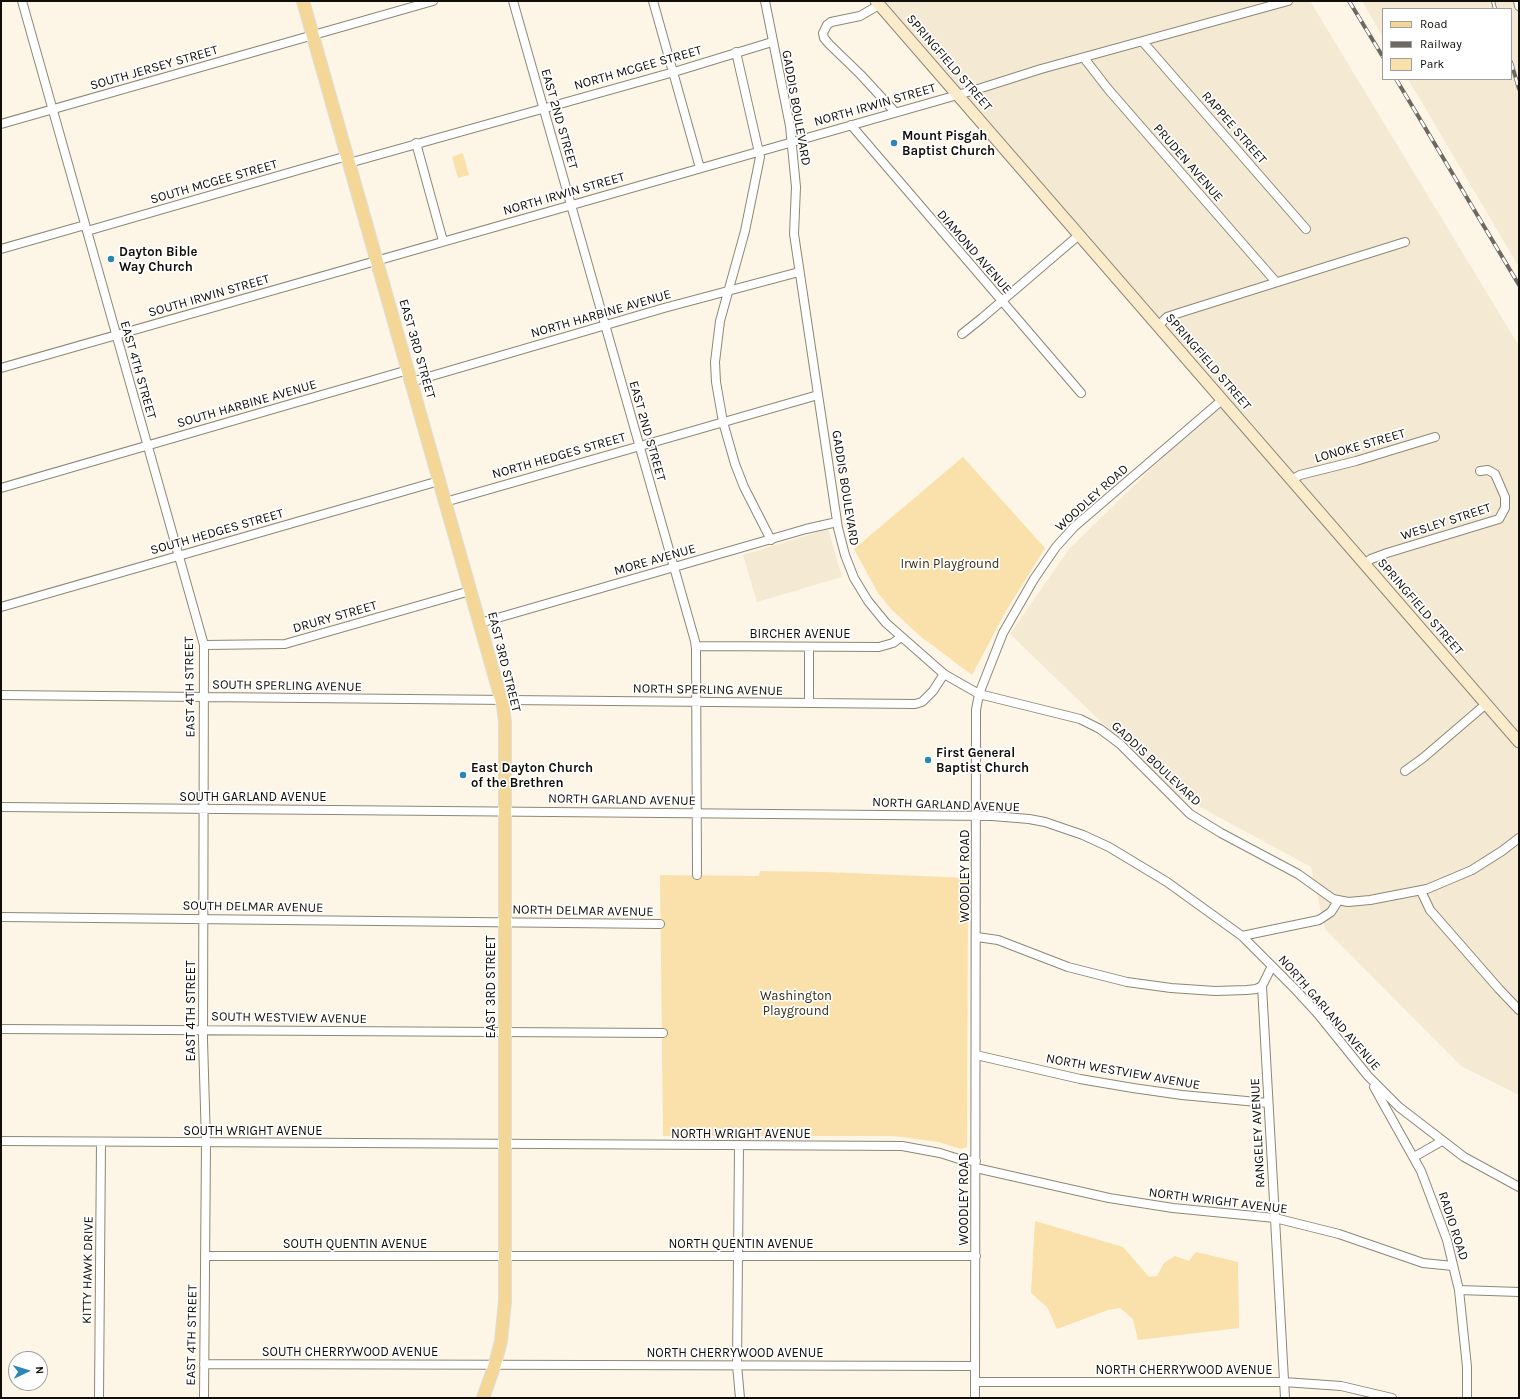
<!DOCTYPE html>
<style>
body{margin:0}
#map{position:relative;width:1520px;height:1399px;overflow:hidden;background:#fdf6e6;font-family:Karla,sans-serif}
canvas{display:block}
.frame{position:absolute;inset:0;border:2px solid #110e09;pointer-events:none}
.legend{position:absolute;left:1382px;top:8px;width:130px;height:72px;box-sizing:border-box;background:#fff;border:1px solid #a09f9d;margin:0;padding:5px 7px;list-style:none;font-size:12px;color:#110e09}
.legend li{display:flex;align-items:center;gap:8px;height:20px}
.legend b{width:20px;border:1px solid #a09f9d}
.north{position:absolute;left:8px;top:1351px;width:40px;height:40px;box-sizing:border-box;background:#fff;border:1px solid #a09f9d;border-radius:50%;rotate:86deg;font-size:11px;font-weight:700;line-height:16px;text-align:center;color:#110e09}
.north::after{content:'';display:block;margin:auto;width:14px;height:18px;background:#2c87b4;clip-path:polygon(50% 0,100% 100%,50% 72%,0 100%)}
</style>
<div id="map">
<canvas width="1520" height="1399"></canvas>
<div class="frame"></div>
<ul class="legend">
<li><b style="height:5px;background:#f4d797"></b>Road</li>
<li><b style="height:5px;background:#6d6960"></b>Railway</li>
<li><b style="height:11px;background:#fae0ab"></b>Park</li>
</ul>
<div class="north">N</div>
</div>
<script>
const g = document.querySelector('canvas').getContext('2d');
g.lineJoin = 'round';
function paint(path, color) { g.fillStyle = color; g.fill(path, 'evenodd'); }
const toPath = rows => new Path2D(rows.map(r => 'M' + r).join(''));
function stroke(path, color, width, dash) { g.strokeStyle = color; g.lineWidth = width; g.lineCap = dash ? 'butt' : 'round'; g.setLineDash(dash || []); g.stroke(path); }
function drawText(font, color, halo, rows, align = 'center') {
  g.font = font + ' Karla,sans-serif'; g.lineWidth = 3.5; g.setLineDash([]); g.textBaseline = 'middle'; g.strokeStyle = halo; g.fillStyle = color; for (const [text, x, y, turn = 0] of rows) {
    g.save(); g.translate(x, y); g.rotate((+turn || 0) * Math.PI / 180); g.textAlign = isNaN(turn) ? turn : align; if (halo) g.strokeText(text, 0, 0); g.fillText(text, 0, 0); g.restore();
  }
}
paint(toPath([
 [883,1,1310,1,1519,346,1519,1095,1461,1066,1325,929,1311,867,1176,794,1010,634,1069,549,1222,400],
 [1362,1,1519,1,1519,267,1408,79,1511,79,1511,9,1383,9,1383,37],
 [828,529,842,577,757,602,743,555]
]), '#f4e9d2');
paint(toPath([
 [463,153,469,175,458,178,452,157],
 [963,457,1045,548,1006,611,972,675,920,636,891,609,878,593,854,549],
 [760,871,825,872,968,878,967,1147,961,1149,939,1142,893,1136,663,1136,660,875,759,876],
 [1035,1221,1123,1247,1149,1277,1157,1276,1164,1263,1175,1256,1189,1261,1196,1252,1238,1262,1239,1328,1138,1340,1133,1319,1120,1308,1108,1310,1057,1329,1047,1307,1031,1293]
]), '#fae0ab');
const street = toPath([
 [22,1,204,645,203,1040,206,1142,204,1398],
 [513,1,695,641,696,649,697,875],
 [653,1,700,168],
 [765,1,790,126,796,187,794,234,838,528,845,555,854,578,868,601,886,623,944,674,979,694,1080,719,1100,729,1120,744,1190,814,1221,833,1298,874,1333,899,1348,902,1370,900,1427,889,1472,870,1502,851,1519,838],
 [1518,1,1519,6],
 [879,5,860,16,831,22,827,25,823,33,824,38,829,44,861,75,895,112],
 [1143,42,1306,229],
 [736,52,760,157,745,231,720,321,715,362,716,382,723,422,735,464,744,487,771,540],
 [1084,58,1108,89,1276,282],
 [1,124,433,1],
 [851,125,1081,393],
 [416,143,443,241],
 [349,163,674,72,772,42],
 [87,231,347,156],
 [1,249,85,225],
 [1158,326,1167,317,1179,313,1405,242],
 [962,334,982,318,1079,235],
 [1,368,975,90,1041,69,1288,1],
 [411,382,664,308,799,272],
 [1291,480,1300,475,1356,461,1435,437],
 [1,488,408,370],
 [445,502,818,395],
 [1364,564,1371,559,1387,553,1499,519,1505,508,1505,497,1495,474,1488,470,1480,471],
 [1,607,439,481],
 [480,623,806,529,837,522],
 [204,645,285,644,470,591],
 [696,646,879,647,893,643,901,637],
 [809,647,809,703],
 [1,695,915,704,922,702,933,691,944,674],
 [1405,771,1423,758,1486,704],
 [1,807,992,816,1029,819,1045,822,1083,835,1109,847,1167,882,1242,936,1295,989,1318,1014,1368,1076,1399,1107,1464,1157,1519,1187],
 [1421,891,1430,910,1499,989,1519,1010],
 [1,917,660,924],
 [1242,936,1319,920,1331,912,1338,901],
 [977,937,998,940,1068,967,1127,982,1171,988,1215,991,1247,990,1256,989,1262,986],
 [1272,966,1262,986,1285,1398],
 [1,1029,663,1033],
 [976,1055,1080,1079,1133,1088,1182,1095,1268,1103],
 [1374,1087,1421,1171,1447,1240,1459,1290,1467,1367,1467,1398],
 [1,1141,902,1146,940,1153,962,1160,976,1161],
 [739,1145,737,1365,740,1398],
 [1414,1157,1442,1141],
 [976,1168,1109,1198,1173,1208,1275,1218,1339,1234,1423,1263,1453,1266],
 [205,1256,976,1256],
 [1459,1290,1519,1292],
 [204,1364,975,1366],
 [975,1382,1284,1382,1341,1386,1392,1398],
 [99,1398,101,1142],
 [975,1398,976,710,979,694,1003,633,1034,579,1056,547,1074,527,1222,400]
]);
const secondary = toPath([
 [876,1,1519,742]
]);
const primary = toPath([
 [303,1,503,706,505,722,505,1301,501,1341,495,1364,483,1398]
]);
stroke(street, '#8e8778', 10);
stroke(secondary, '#8e8778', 13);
stroke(primary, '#dedddd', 14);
stroke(street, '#fff', 8);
stroke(secondary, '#faebcb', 11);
stroke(primary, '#f4d797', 12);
const rail = toPath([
 [1349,1,1383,57],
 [1493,1,1495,9],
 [1511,62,1519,89],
 [1396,79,1519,285]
]);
stroke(rail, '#6d6960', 4);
stroke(rail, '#fff', 2.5, [8]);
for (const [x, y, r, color] of [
 [894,143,4,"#2c87b4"],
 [111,259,4,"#2c87b4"],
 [928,760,4,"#2c87b4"],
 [463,775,4,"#2c87b4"]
]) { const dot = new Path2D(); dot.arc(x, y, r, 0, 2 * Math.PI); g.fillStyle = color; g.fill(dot); stroke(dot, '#fff', 1.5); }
drawText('13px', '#110e09', '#fff', [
 ["SPRINGFIELD STREET",949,63,49],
 ["SOUTH JERSEY STREET",154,68,-16],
 ["NORTH MCGEE STREET",638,68,-16],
 ["NORTH IRWIN STREET",875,105,-16],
 ["GADDIS BOULEVARD",796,108,80],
 ["EAST 2ND STREET",559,119,74],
 ["RAPPEE STREET",1234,128,49],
 ["PRUDEN AVENUE",1188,163,49],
 ["SOUTH MCGEE STREET",214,182,-16],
 ["NORTH IRWIN STREET",564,194,-16],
 ["DIAMOND AVENUE",974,252,49],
 ["SOUTH IRWIN STREET",209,296,-16],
 ["NORTH HARBINE AVENUE",601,314,-16],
 ["EAST 3RD STREET",417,349,74],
 ["SPRINGFIELD STREET",1208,362,49],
 ["EAST 4TH STREET",138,370,74],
 ["SOUTH HARBINE AVENUE",247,404,-16],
 ["EAST 2ND STREET",647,431,74],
 ["LONOKE STREET",1360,446,-16],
 ["NORTH HEDGES STREET",559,456,-16],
 ["GADDIS BOULEVARD",845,488,81],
 ["WOODLEY ROAD",1092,498,-42],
 ["WESLEY STREET",1446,522,-18],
 ["SOUTH HEDGES STREET",217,532,-16],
 ["MORE AVENUE",655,560,-16],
 ["SPRINGFIELD STREET",1420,607,49],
 ["DRURY STREET",335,617,-16],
 ["BIRCHER AVENUE",800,634],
 ["EAST 3RD STREET",504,662,76],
 ["SOUTH SPERLING AVENUE",287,686,1],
 ["EAST 4TH STREET",190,687,-91],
 ["NORTH SPERLING AVENUE",708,690,1],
 ["GADDIS BOULEVARD",1156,764,43],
 ["SOUTH GARLAND AVENUE",253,797],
 ["NORTH GARLAND AVENUE",622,800,1],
 ["NORTH GARLAND AVENUE",946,805,2],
 ["WOODLEY ROAD",965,876,-90],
 ["SOUTH DELMAR AVENUE",253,907,1],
 ["NORTH DELMAR AVENUE",583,911,1],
 ["EAST 3RD STREET",491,987,-90],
 ["EAST 4TH STREET",191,1011,-90],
 ["NORTH GARLAND AVENUE",1329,1013,49],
 ["SOUTH WESTVIEW AVENUE",289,1018,1],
 ["NORTH WESTVIEW AVENUE",1123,1072,10],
 ["SOUTH WRIGHT AVENUE",253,1131],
 ["RANGELEY AVENUE",1258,1133,-93],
 ["NORTH WRIGHT AVENUE",741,1134],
 ["WOODLEY ROAD",964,1199,-90],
 ["NORTH WRIGHT AVENUE",1218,1201,7],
 ["RADIO ROAD",1453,1226,72],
 ["SOUTH QUENTIN AVENUE",355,1244],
 ["NORTH QUENTIN AVENUE",741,1244],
 ["KITTY HAWK DRIVE",88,1270,-89],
 ["EAST 4TH STREET",192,1335,-89],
 ["SOUTH CHERRYWOOD AVENUE",350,1352],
 ["NORTH CHERRYWOOD AVENUE",735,1353],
 ["NORTH CHERRYWOOD AVENUE",1184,1370]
]);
drawText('bold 13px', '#110e09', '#fff', [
 ["Mount Pisgah",902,136],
 ["Baptist Church",902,151],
 ["Dayton Bible",119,252],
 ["Way Church",119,267],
 ["First General",936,753],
 ["Baptist Church",936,768],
 ["East Dayton Church",471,768],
 ["of the Brethren",471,783]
], 'left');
drawText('13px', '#372c12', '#fff', [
 ["Irwin Playground",950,564],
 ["Washington",796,996],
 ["Playground",796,1011]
]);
</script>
